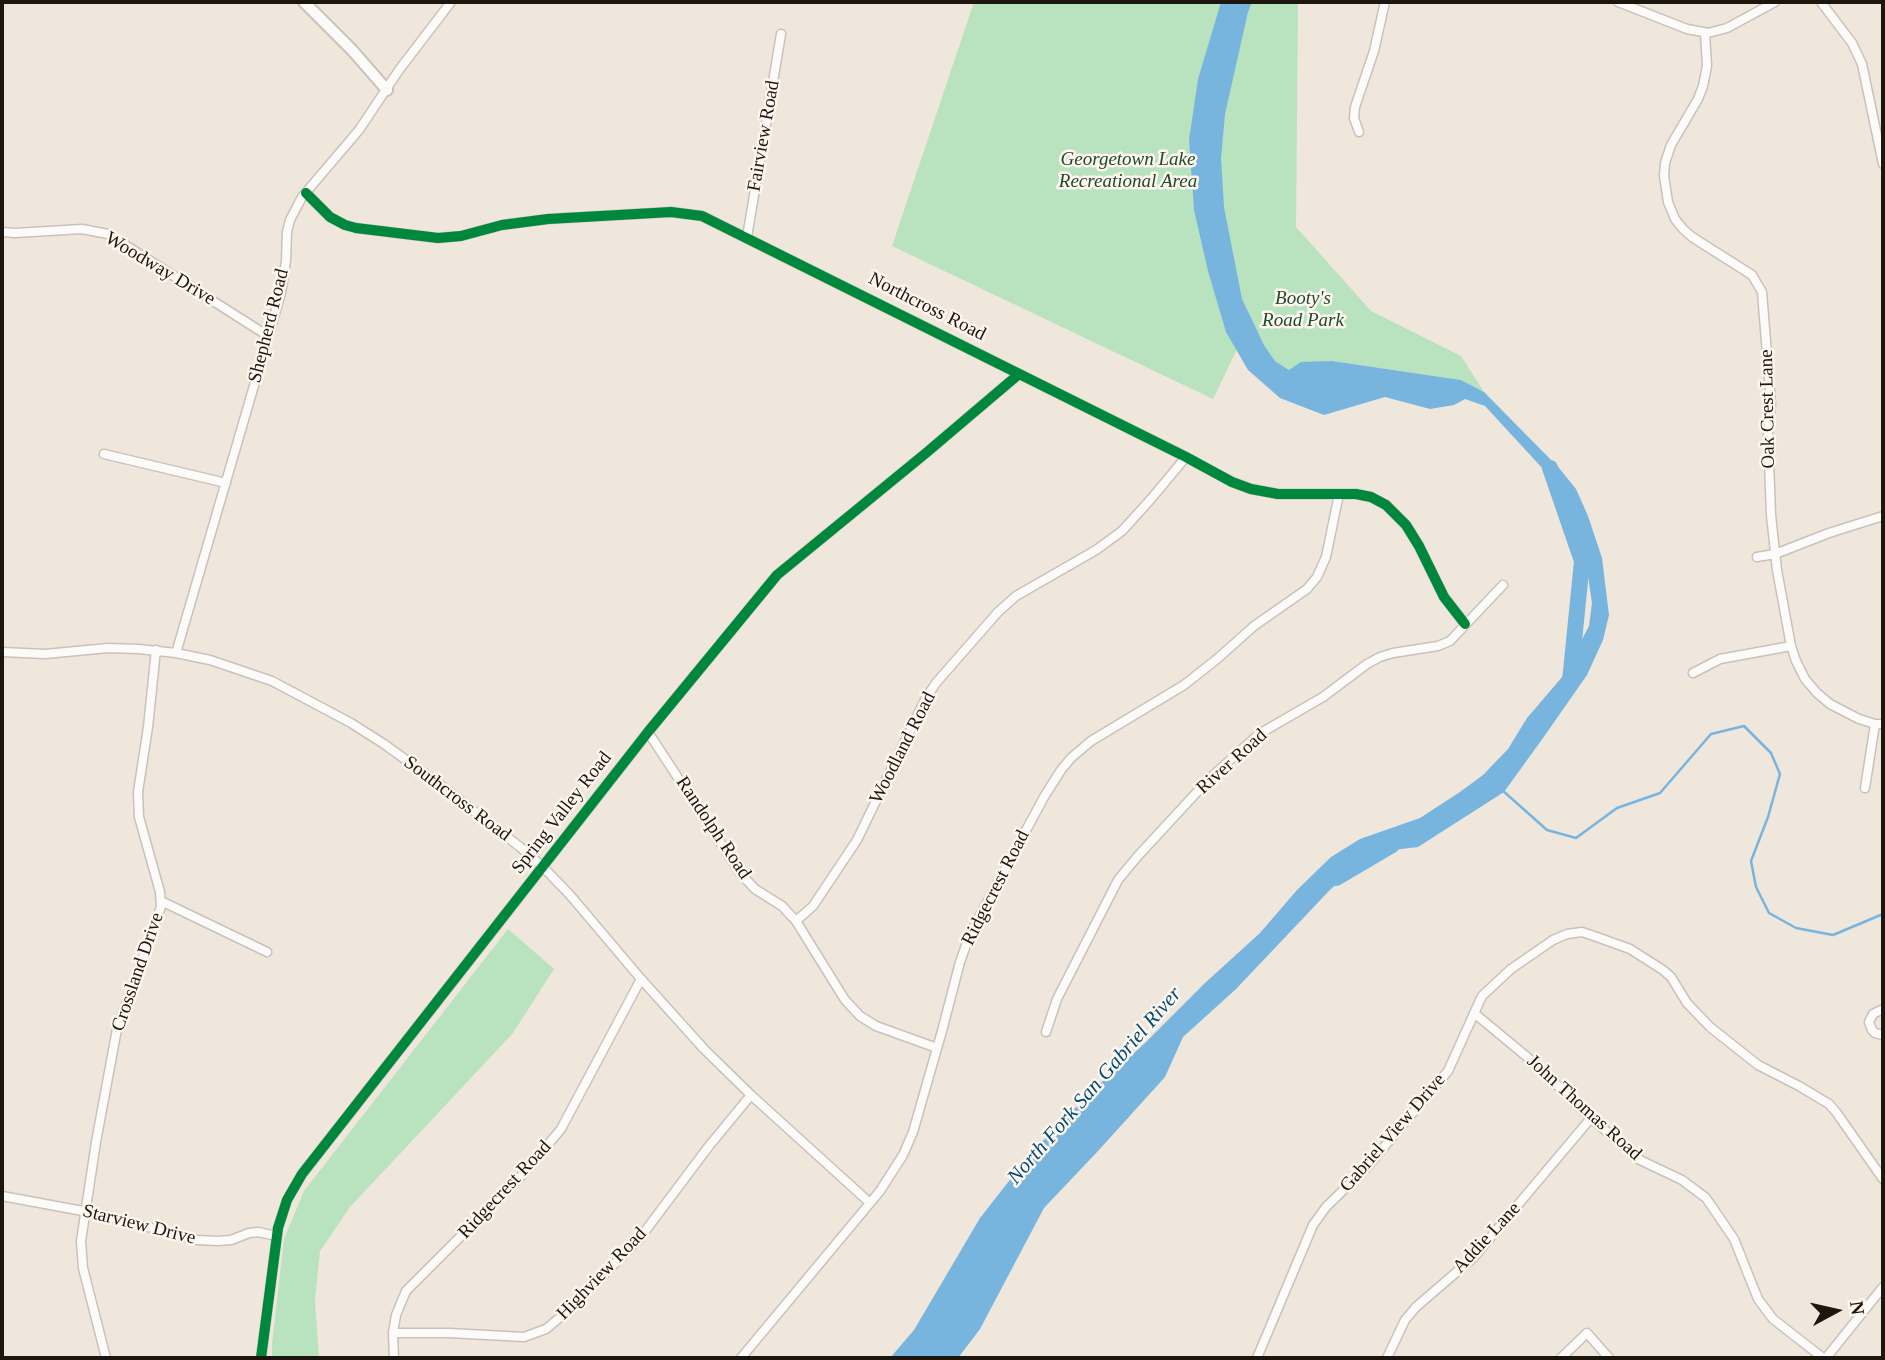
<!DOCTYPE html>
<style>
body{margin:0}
#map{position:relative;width:1885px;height:1360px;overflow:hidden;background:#efe6dc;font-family:Georgia,serif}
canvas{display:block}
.frame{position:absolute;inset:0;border:4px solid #1c160f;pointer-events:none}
.north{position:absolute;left:1801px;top:1276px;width:70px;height:70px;-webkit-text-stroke:5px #fdf6ee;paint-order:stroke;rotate:82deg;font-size:19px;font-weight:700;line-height:28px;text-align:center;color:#1c160f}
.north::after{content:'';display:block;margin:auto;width:24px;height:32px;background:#1c160f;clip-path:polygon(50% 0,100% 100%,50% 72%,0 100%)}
</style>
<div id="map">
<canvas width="1885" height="1360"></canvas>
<div class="frame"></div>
<div class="north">N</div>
</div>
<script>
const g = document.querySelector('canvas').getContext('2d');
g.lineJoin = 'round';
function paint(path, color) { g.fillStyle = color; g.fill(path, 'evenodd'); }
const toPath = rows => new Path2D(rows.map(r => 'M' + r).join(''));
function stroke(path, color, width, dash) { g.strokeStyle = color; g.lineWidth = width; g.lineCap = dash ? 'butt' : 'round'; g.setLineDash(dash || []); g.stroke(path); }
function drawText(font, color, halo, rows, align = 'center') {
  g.font = font + ' Georgia,serif'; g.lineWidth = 5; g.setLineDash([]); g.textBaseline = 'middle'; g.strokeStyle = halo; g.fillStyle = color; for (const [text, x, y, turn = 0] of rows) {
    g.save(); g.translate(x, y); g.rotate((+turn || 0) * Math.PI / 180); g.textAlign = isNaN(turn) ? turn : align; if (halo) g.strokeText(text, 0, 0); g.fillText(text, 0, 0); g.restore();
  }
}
paint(toPath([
 [974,2,1298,2,1296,227,1371,311,1461,356,1484,392,1461,380,1332,361,1289,370,1275,361,1264,345,1251,320,1213,399,892,246],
 [508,929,554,969,513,1033,350,1207,320,1251,315,1300,319,1358,272,1358,272,1344,284,1239,304,1191]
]), '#b9e2bf');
paint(toPath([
 [1221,2,1252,2,1248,12,1225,114,1221,158,1224,207,1242,299,1264,345,1275,361,1289,370,1301,362,1332,361,1461,380,1484,392,1559,468,1576,489,1588,516,1602,558,1609,615,1603,640,1587,675,1543,738,1504,792,1418,847,1393,850,1362,859,1327,893,1236,989,1183,1037,1165,1077,1098,1151,1044,1208,980,1329,958,1358,890,1358,914,1330,980,1218,1031,1153,1094,1089,1145,1043,1205,983,1260,933,1297,890,1331,857,1360,839,1420,818,1460,792,1483,775,1508,749,1527,718,1563,676,1589,626,1592,603,1587,570,1580,537,1564,495,1544,470,1485,406,1465,399,1454,405,1430,409,1385,397,1324,415,1280,398,1248,370,1226,332,1208,271,1194,210,1189,140,1198,79]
]), '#77b5df');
stroke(toPath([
 [1502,790,1547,830,1576,838,1617,808,1660,793,1711,734,1744,726,1771,753,1780,774,1768,817,1751,861,1756,887,1769,913,1796,928,1833,935,1883,914]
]), '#77b5df', 2.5);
stroke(toPath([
 [1550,468,1582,561,1570,681],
 [1336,878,1392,845]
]), '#77b5df', 16);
const minor = toPath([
 [1618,2,1687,29,1708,33,1727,28,1775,2],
 [1821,2,1852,43,1862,64,1883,164],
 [1705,33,1707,66,1703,86,1698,99,1671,145,1665,163,1664,176,1668,202,1675,219,1683,229,1692,237,1752,275,1762,292,1771,404,1768,434,1771,515,1777,570,1791,646,1796,661,1805,679,1817,693,1830,704,1859,719,1875,724,1883,724],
 [1359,132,1354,118,1355,107,1374,51,1385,2],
 [306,193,330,217,345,225,356,228,438,238,461,236,502,225,548,219,671,212,702,216,1186,457,1232,482,1251,489,1278,494,1356,494,1371,497,1386,505,1406,525,1419,546,1444,597,1465,624],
 [2,232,15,233,82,229,108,234,268,336],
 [747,237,781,34],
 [104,454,226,483],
 [1757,557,1775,554,1829,533,1883,516],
 [2,652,45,654,108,648,139,649,176,653,210,660,272,681,351,723,384,744,442,786,520,847,542,866,570,895,641,979,704,1049,751,1095,870,1203],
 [176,653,281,293,286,261,287,232,290,220,302,197,359,130,399,70,451,2],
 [1693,673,1720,659,1791,646],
 [648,732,741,874,755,889,782,906,796,921,845,1000,860,1016,876,1026,937,1048],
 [1865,788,1875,724],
 [161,901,267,952],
 [796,921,813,906,857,840,926,698,936,683,998,612,1016,596,1096,550,1122,531,1151,499,1186,457],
 [1883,1009,1873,1014,1869,1022,1872,1030,1875,1033,1883,1035],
 [1474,1013,1532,1061,1591,1118,1640,1160,1682,1180,1706,1198,1734,1239,1758,1299,1773,1319,1823,1358],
 [1046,1032,1057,999,1118,880,1137,857,1209,779,1259,734,1323,697,1367,664,1380,657,1393,653,1438,646,1450,641,1503,585],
 [2,1196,99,1214,197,1240,218,1241,231,1240,249,1233,258,1232,276,1236],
 [393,1333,449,1333,524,1337,546,1329,570,1309,640,1238,709,1146,751,1095],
 [106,1358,83,1268,81,1241,96,1142,117,1029,161,907,160,892,139,817,138,792,148,727,156,650],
 [261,1358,278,1228,287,1200,302,1174,648,732,777,575,926,453,1019,374],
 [394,1358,393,1333,396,1315,406,1291,523,1174,561,1129,641,979],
 [741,1358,880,1191,903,1155,913,1132,942,1031,960,962,970,934,1044,797,1061,770,1071,758,1091,741,1184,685,1217,659,1254,626,1307,589,1317,577,1326,557,1339,494],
 [1257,1358,1313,1225,1326,1207,1368,1166,1448,1071,1482,996,1511,969,1553,940,1567,934,1582,932,1594,936,1630,949,1663,970,1671,977,1687,1003,1710,1027,1758,1065,1799,1086,1829,1104,1836,1112,1883,1179],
 [1387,1358,1405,1320,1416,1307,1474,1257,1591,1118],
 [1561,1358,1587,1333,1609,1358],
 [1826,1358,1883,1287]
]);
const tertiary = toPath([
 [304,2,352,50,387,90]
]);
stroke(minor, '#c9c2b9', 11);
stroke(tertiary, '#c9c2b9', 14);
stroke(minor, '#fdfbfa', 8);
stroke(tertiary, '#fdfbfa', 10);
stroke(toPath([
 [306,193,330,217,345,225,356,228,438,238,461,236,502,225,548,219,671,212,702,216,1186,457,1232,482,1251,489,1278,494,1356,494,1371,497,1386,505,1406,525,1419,546,1444,597,1465,624],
 [261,1358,278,1228,287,1200,302,1174,648,732,777,575,926,453,1019,374]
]), '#00873e', 10);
drawText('19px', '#1c160f', '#fdf6ee', [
 ["Fairview Road",764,136,-80],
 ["Woodway Drive",160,269,31],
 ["Northcross Road",927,307,27],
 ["Shepherd Road",269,326,-76],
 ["Oak Crest Lane",1768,409,-91],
 ["Woodland Road",903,748,-63],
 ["River Road",1232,762,-42],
 ["Southcross Road",457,799,37],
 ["Spring Valley Road",562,813,-52],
 ["Randolph Road",713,828,56],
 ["Ridgecrest Road",996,888,-63],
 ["Crossland Drive",138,972,-71],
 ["John Thomas Road",1584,1108,42],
 ["Gabriel View Drive",1393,1133,-49],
 ["Ridgecrest Road",505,1190,-47],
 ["Starview Drive",139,1225,14],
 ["Addie Lane",1487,1238,-47],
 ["Highview Road",602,1274,-46]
]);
drawText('italic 19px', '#21492f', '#fdf6ee', [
 ["Georgetown Lake",1128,160],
 ["Recreational Area",1128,182],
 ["Booty's",1303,299],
 ["Road Park",1303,321]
]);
drawText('italic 21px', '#004b75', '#fdf6ee', [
 ["North Fork San Gabriel River",1095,1086,-49]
]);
</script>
